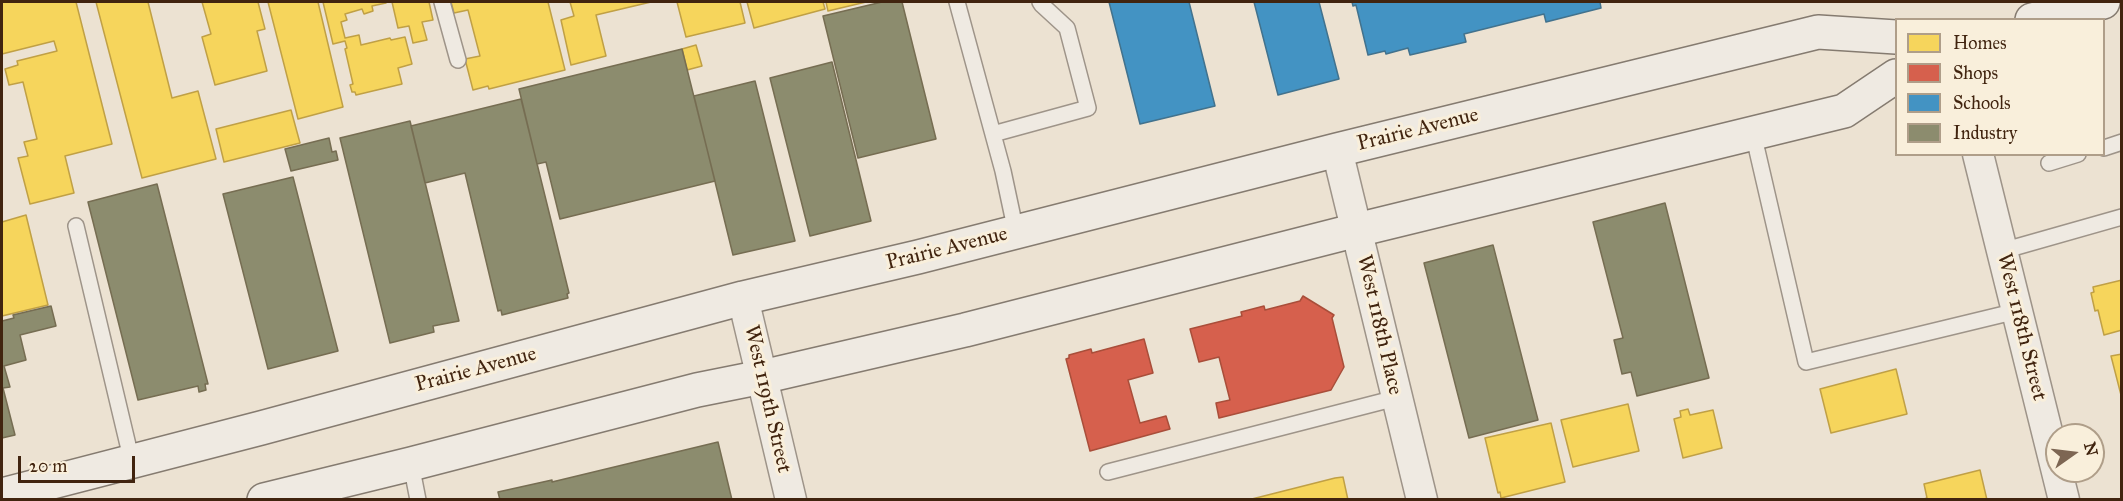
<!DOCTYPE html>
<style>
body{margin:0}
#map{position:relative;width:2123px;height:501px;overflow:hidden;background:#ece2d2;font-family:"IM FELL Great Primer",serif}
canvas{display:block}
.frame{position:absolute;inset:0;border:3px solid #41240f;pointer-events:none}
.legend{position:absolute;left:1895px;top:18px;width:210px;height:138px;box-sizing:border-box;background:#f9efdb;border:2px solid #af9e89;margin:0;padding:8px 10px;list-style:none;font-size:18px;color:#41240f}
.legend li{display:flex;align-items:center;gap:12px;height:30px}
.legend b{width:30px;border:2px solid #af9e89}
.north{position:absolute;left:2045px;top:423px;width:60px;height:60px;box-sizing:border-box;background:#f9efdb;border:2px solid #af9e89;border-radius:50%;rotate:76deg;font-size:16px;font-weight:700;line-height:24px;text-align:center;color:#41240f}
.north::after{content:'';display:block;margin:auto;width:21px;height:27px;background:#7d6653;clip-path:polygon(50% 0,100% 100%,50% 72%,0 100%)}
.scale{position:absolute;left:18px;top:456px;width:117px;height:27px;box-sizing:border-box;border:3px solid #41240f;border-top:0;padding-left:8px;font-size:18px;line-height:21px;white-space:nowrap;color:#41240f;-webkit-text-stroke:4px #f9efdb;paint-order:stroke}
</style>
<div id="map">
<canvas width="2123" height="501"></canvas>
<div class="frame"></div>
<ul class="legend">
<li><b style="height:16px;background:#f6d55c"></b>Homes</li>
<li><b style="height:16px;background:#d6604d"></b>Shops</li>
<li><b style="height:16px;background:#4393c3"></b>Schools</li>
<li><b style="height:16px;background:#8c8c6e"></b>Industry</li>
</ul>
<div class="north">N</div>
<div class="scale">20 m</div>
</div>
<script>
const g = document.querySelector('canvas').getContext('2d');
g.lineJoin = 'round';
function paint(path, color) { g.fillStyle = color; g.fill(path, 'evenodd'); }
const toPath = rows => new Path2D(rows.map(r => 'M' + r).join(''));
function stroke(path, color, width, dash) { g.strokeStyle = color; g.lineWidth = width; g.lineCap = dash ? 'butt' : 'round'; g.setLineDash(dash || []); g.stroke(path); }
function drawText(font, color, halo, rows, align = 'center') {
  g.font = font + ' "IM FELL Great Primer",serif'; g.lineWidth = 6; g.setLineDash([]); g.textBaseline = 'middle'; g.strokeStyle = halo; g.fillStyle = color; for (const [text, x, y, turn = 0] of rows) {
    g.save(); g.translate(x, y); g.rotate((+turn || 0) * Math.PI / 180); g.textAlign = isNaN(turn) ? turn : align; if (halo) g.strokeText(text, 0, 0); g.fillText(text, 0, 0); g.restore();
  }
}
const homes = toPath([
 [2,2,76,2,112,144,65,156,74,193,30,204,18,158,28,156,24,142,37,139,23,82,9,85,5,69,18,65,17,61,57,51,54,41,2,54,2,2],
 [96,2,148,2,172,98,198,91,216,159,142,178,96,2],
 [202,2,258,2,265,29,257,31,267,71,215,85,202,37,211,34,202,2],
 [268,2,318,2,343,107,298,119,268,2],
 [323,2,385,2,386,3,372,6,373,11,364,14,362,9,345,14,347,20,341,22,345,38,359,35,361,45,390,38,391,40,405,37,412,64,398,68,402,84,356,95,355,92,352,92,350,85,353,84,345,49,347,48,345,41,333,44,323,2],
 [392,2,429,2,433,20,422,22,427,40,413,43,409,26,398,28,392,2],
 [451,2,548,2,565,70,489,89,488,86,473,90,465,59,480,56,468,10,454,13,451,2],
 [570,2,651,2,596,15,606,56,571,65,561,20,574,16,570,2],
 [677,2,740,2,745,23,686,37,677,2],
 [747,2,823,2,825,9,754,28,747,2],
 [826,2,866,2,828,11,826,2],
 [696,45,702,66,687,70,682,49,696,45],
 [291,110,300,143,224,162,216,129,291,110],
 [26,215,48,305,2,316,2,222,26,215],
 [2122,280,2122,330,2104,335,2098,310,2095,311,2091,293,2094,292,2093,287,2122,280],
 [2122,354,2122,395,2121,395,2111,356,2122,354],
 [1896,369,1907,414,1831,433,1820,389,1896,369],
 [1628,404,1639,451,1573,467,1561,420,1628,404],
 [1688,409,1690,415,1713,410,1722,448,1683,458,1674,419,1681,417,1680,411,1688,409],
 [1551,423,1565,482,1501,498,1500,492,1498,493,1485,438,1551,423],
 [1980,470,1987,500,1921,500,1927,498,1924,484,1980,470],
 [1343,477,1348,500,1248,500,1335,478,1343,477]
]);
paint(homes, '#f6d55c');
stroke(homes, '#c0a045', 1.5);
const shops = toPath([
 [1303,296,1334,315,1332,318,1344,367,1331,390,1219,418,1216,403,1230,400,1219,357,1199,362,1190,329,1242,316,1241,312,1264,306,1265,310,1300,301,1303,296],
 [1144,339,1153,373,1128,380,1140,423,1166,416,1170,429,1090,451,1066,359,1069,358,1069,355,1091,349,1092,353,1144,339]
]);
paint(shops, '#d6604d');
stroke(shops, '#a94e3a', 1.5);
const schools = toPath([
 [1109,2,1189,2,1215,106,1140,124,1109,2],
 [1254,2,1319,2,1339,79,1278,95,1254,2],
 [1352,2,1600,2,1601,8,1546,22,1544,14,1464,34,1466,42,1410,55,1408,48,1386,54,1385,51,1368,55,1356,5,1353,6,1352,2]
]);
paint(schools, '#4393c3');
stroke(schools, '#42728d', 1.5);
const industry = toPath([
 [882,2,902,2,936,139,858,158,823,16,882,2],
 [682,49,715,181,560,219,546,162,537,164,519,89,682,49],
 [832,62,871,221,810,236,770,78,832,62],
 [755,81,795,241,733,255,694,96,755,81],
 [521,99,569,293,567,294,568,298,502,315,501,310,498,311,465,173,425,183,411,126,521,99],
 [410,121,459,321,433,326,434,332,390,343,340,138,410,121],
 [329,138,332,152,336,151,338,160,291,171,285,149,329,138],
 [293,177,338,351,268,369,223,194,293,177],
 [157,184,208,384,205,384,206,390,199,392,198,386,138,400,88,202,157,184],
 [1665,203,1709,378,1637,396,1631,372,1622,374,1614,340,1623,338,1593,222,1665,203],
 [1493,245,1538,420,1469,438,1424,263,1493,245],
 [51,306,56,326,20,335,26,360,4,366,10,387,3,388,15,435,2,438,2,321,14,318,13,315,51,306],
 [718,442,732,500,500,500,498,492,552,480,552,482,718,442]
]);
paint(industry, '#8c8c6e');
stroke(industry, '#766d52', 1.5);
const lane = toPath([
 [442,2,458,60],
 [957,2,1003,171,1016,232],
 [1753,133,1806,362,2017,311],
 [993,134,1088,108,1067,28,1042,5,1040,2],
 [2104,148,2122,142],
 [2049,163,2078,154],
 [76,226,132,462],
 [2002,251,2122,217],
 [411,464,418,500],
 [1108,472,1396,398]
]);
const street = toPath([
 [1337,150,1422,500],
 [1978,154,2064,500],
 [743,298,791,500]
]);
const secondary = toPath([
 [2032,20,2103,2],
 [2,495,261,428,743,298,918,257,1337,150,1818,32,1896,37],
 [264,500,411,464,697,390,762,377,965,330,1357,230,1844,111,1896,76]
]);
stroke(lane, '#9e9489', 18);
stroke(street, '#9e9489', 33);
stroke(secondary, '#857b70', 36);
stroke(lane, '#efeae2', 15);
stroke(street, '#efeae2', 30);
stroke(secondary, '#efeae2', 33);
drawText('21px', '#41240f', '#f9efdb', [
 ["Prairie Avenue",1418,130,-14],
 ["Prairie Avenue",947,249,-14],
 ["West 118th Place",1379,325,77],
 ["West 118th Street",2021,327,76],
 ["Prairie Avenue",476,370,-15],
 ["West 119th Street",767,399,77]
]);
</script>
